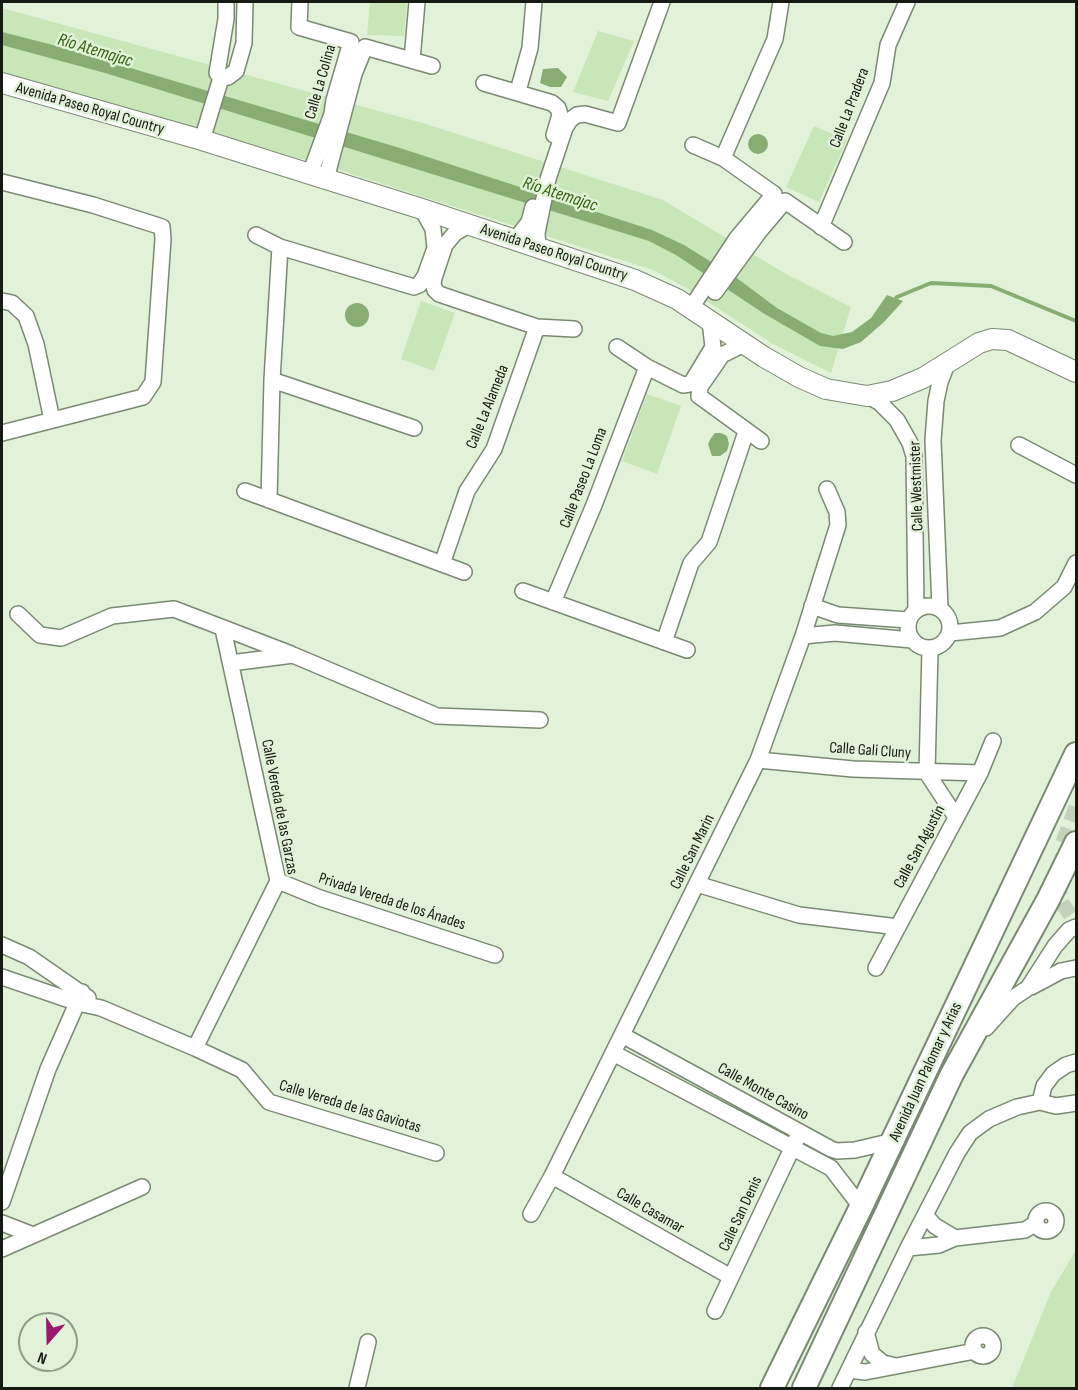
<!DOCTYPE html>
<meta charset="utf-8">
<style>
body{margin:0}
#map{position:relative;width:1078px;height:1390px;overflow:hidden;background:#e1f2d9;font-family:"Sofia Sans Condensed",sans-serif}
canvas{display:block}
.frame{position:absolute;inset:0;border:3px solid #151b12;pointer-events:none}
.north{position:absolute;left:18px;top:1312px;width:60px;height:60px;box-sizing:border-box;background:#e1f2d9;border:2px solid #8f9c89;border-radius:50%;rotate:200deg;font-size:16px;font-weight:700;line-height:24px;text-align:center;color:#151b12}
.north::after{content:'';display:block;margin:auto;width:21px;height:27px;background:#991970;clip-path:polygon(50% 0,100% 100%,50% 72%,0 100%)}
</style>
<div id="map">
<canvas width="1078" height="1390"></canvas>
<div class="frame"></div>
<div class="north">N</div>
</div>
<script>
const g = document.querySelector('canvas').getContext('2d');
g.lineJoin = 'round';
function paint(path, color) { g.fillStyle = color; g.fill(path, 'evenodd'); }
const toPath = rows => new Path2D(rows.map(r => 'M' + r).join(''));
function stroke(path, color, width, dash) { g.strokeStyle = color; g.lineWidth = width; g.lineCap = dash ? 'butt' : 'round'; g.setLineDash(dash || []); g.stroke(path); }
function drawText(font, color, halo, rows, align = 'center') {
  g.font = font + ' "Sofia Sans Condensed",sans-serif'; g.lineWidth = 5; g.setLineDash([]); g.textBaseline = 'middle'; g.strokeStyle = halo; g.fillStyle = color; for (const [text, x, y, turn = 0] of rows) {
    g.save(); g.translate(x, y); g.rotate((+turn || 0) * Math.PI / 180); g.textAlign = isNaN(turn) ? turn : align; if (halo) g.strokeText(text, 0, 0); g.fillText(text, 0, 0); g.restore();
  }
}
paint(toPath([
 [370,2,407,2,404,36,367,35],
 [2,8,426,124,663,200,786,274,851,307,831,373,773,344,688,289,653,270,333,168,2,72],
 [598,31,634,41,608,101,573,92],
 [814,126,847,140,819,202,786,187],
 [421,301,455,313,434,371,401,359],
 [647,394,681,406,657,474,622,461],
 [1076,1250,1076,1388,1012,1388,1051,1292]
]), '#c8e6b7');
paint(toPath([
 [2,32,53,45,400,148,652,230,684,245,734,276,777,308,821,333,833,336,852,332,871,318,887,295,903,301,884,322,861,342,843,349,820,346,763,313,676,255,649,241,105,73,2,45],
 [558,68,567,77,561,87,550,87,540,83,543,69],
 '748 144a10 10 0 1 1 20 0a10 10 0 1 1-20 0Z',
 '345 315a12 12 0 1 1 24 0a12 12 0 1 1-24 0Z',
 [715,433,721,433,727,436,729,444,727,451,720,456,712,456,708,444,711,438]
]), '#88ad73');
stroke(toPath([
 [894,301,897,297,931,283,991,286,1076,321]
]), '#88ad73', 4);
stroke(toPath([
 [1076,807,1060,850,1076,868],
 [1058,880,1062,903,1076,923]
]), '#c2d2bb', 15, [15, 8]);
const minor = toPath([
 [300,2,299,27,351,42,334,100,332,114,310,174],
 [412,60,417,2],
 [221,78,228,77,236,71,244,43,245,2],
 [484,83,552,103,558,108,560,115,554,135],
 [518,91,530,48,534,2],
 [202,140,221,78,217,73,226,19,226,2],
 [723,158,775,39,781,2],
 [326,179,354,74,365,47,432,66],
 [2,182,93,205,162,227,163,239,153,382,143,397,2,433],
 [469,225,455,233,445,245,434,278,433,284,435,290,439,294,537,327,574,329],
 [821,227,882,83,888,45,907,2],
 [256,235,280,247,414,287,419,285,425,276,435,248,433,229,422,209],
 [515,240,529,222,533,207],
 [538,248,537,233,548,179,565,128,570,120,577,115,585,114,618,123,662,2],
 [715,292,758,233,785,201,844,242],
 [2,301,12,303,26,316,36,344,52,420],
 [691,308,737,238,774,194,723,158,693,145],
 [746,343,722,355,700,387,699,396,761,441],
 [617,347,647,367,683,385,689,384,692,382,713,347,710,321],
 [272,380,414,428],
 [867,396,879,402,897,420,910,443,914,456,916,609],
 [1019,445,1076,475],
 [245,491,464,572],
 [269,500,272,380,280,247],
 [442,564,467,491,494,449,537,327],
 [523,591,687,650],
 [553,602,594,505,647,367],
 '908 627a21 21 0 1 1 42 0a21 21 0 1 1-42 0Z',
 [812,606,838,615,908,620],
 [940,608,933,440,936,401,940,382,947,364],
 [18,614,40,635,61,638,112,616,174,609,291,654],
 [950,633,1000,628,1035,612,1064,587,1076,563],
 [803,636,835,633,912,640],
 [664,642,691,563,709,542,746,432],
 [930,649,927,773,956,817],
 [231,663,293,655,437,716,540,720],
 [758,760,853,769,980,773],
 [278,881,320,898,495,955],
 [697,884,799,915,898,927],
 [2,945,29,957,88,998],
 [876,968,980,773,993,741],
 [2,977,78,1003,101,1008,195,1048,242,1070,269,1102,436,1153],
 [1031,987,1061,971,1076,968],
 [986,1028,1013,998,1028,988,1055,946,1069,930,1076,927],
 [622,1035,831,1149,837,1151,855,1150,893,1141],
 [195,1048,278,881,223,629],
 [613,1053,831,1168,861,1207],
 [1040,1102,1044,1086,1053,1074,1066,1065,1076,1062],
 [552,1176,731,1277],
 [2,1202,48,1069,82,992],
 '1036 1221a10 10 0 1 1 20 0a10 10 0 1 1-20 0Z',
 [531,1214,552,1176,758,760,803,636,838,525,837,512,827,489],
 [925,1215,935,1226,955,1238],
 [2,1223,33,1235],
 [908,1248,939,1245,955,1238,1025,1230,1036,1223],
 [2,1249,142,1187],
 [715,1311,797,1138],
 [866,1332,872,1354,883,1363,896,1366],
 '973 1346a10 10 0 1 1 20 0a10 10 0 1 1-20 0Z',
 [849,1370,865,1372,975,1351],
 [357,1388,368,1342],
 [840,1388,908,1248,957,1153,970,1133,989,1119,1017,1107,1040,1102,1056,1106,1076,1103]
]);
const tertiary = toPath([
 [2,83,202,140,310,174,422,209,635,280,677,299,764,357,799,377,826,389,867,396,892,391,923,378,979,343,992,339,1008,340,1076,372]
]);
const secondary = toPath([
 [772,1388,861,1207,1076,754],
 [804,1388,952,1074,1048,900,1076,843]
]);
stroke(minor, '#7a8972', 18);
stroke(tertiary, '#7a8972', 22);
stroke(secondary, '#7a8972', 26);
stroke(minor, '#fff', 15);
stroke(tertiary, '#fff', 20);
stroke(secondary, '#fff', 22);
drawText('16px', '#151b12', '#e1f2d9', [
 ["Calle La Colina",321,82,-74],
 ["Calle La Pradera",850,108,-69],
 ["Avenida Paseo Royal Country",90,109,16],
 ["Avenida Paseo Royal Country",554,253,18],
 ["Calle La Alameda",488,407,-68],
 ["Calle Paseo La Loma",584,478,-69],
 ["Calle Westmister",917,486,-92],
 ["Calle Gali Cluny",870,751,4],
 ["Calle Vereda de las Garzas",279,807,79],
 ["Calle San Agustín",920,847,-62],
 ["Calle San Marin",693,852,-64],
 ["Privada Vereda de los Ánades",392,902,18],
 ["Avenida Juan Palomar y Arias",926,1072,-65],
 ["Calle Monte Casino",763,1092,29],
 ["Calle Vereda de las Gaviotas",350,1107,17],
 ["Calle Casamar",650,1211,30],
 ["Calle San Denis",741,1214,-65]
]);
drawText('italic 18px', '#35630f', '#e1f2d9', [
 ["Río Atemajac",95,51,17],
 ["Río Atemajac",560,195,18]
]);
</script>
